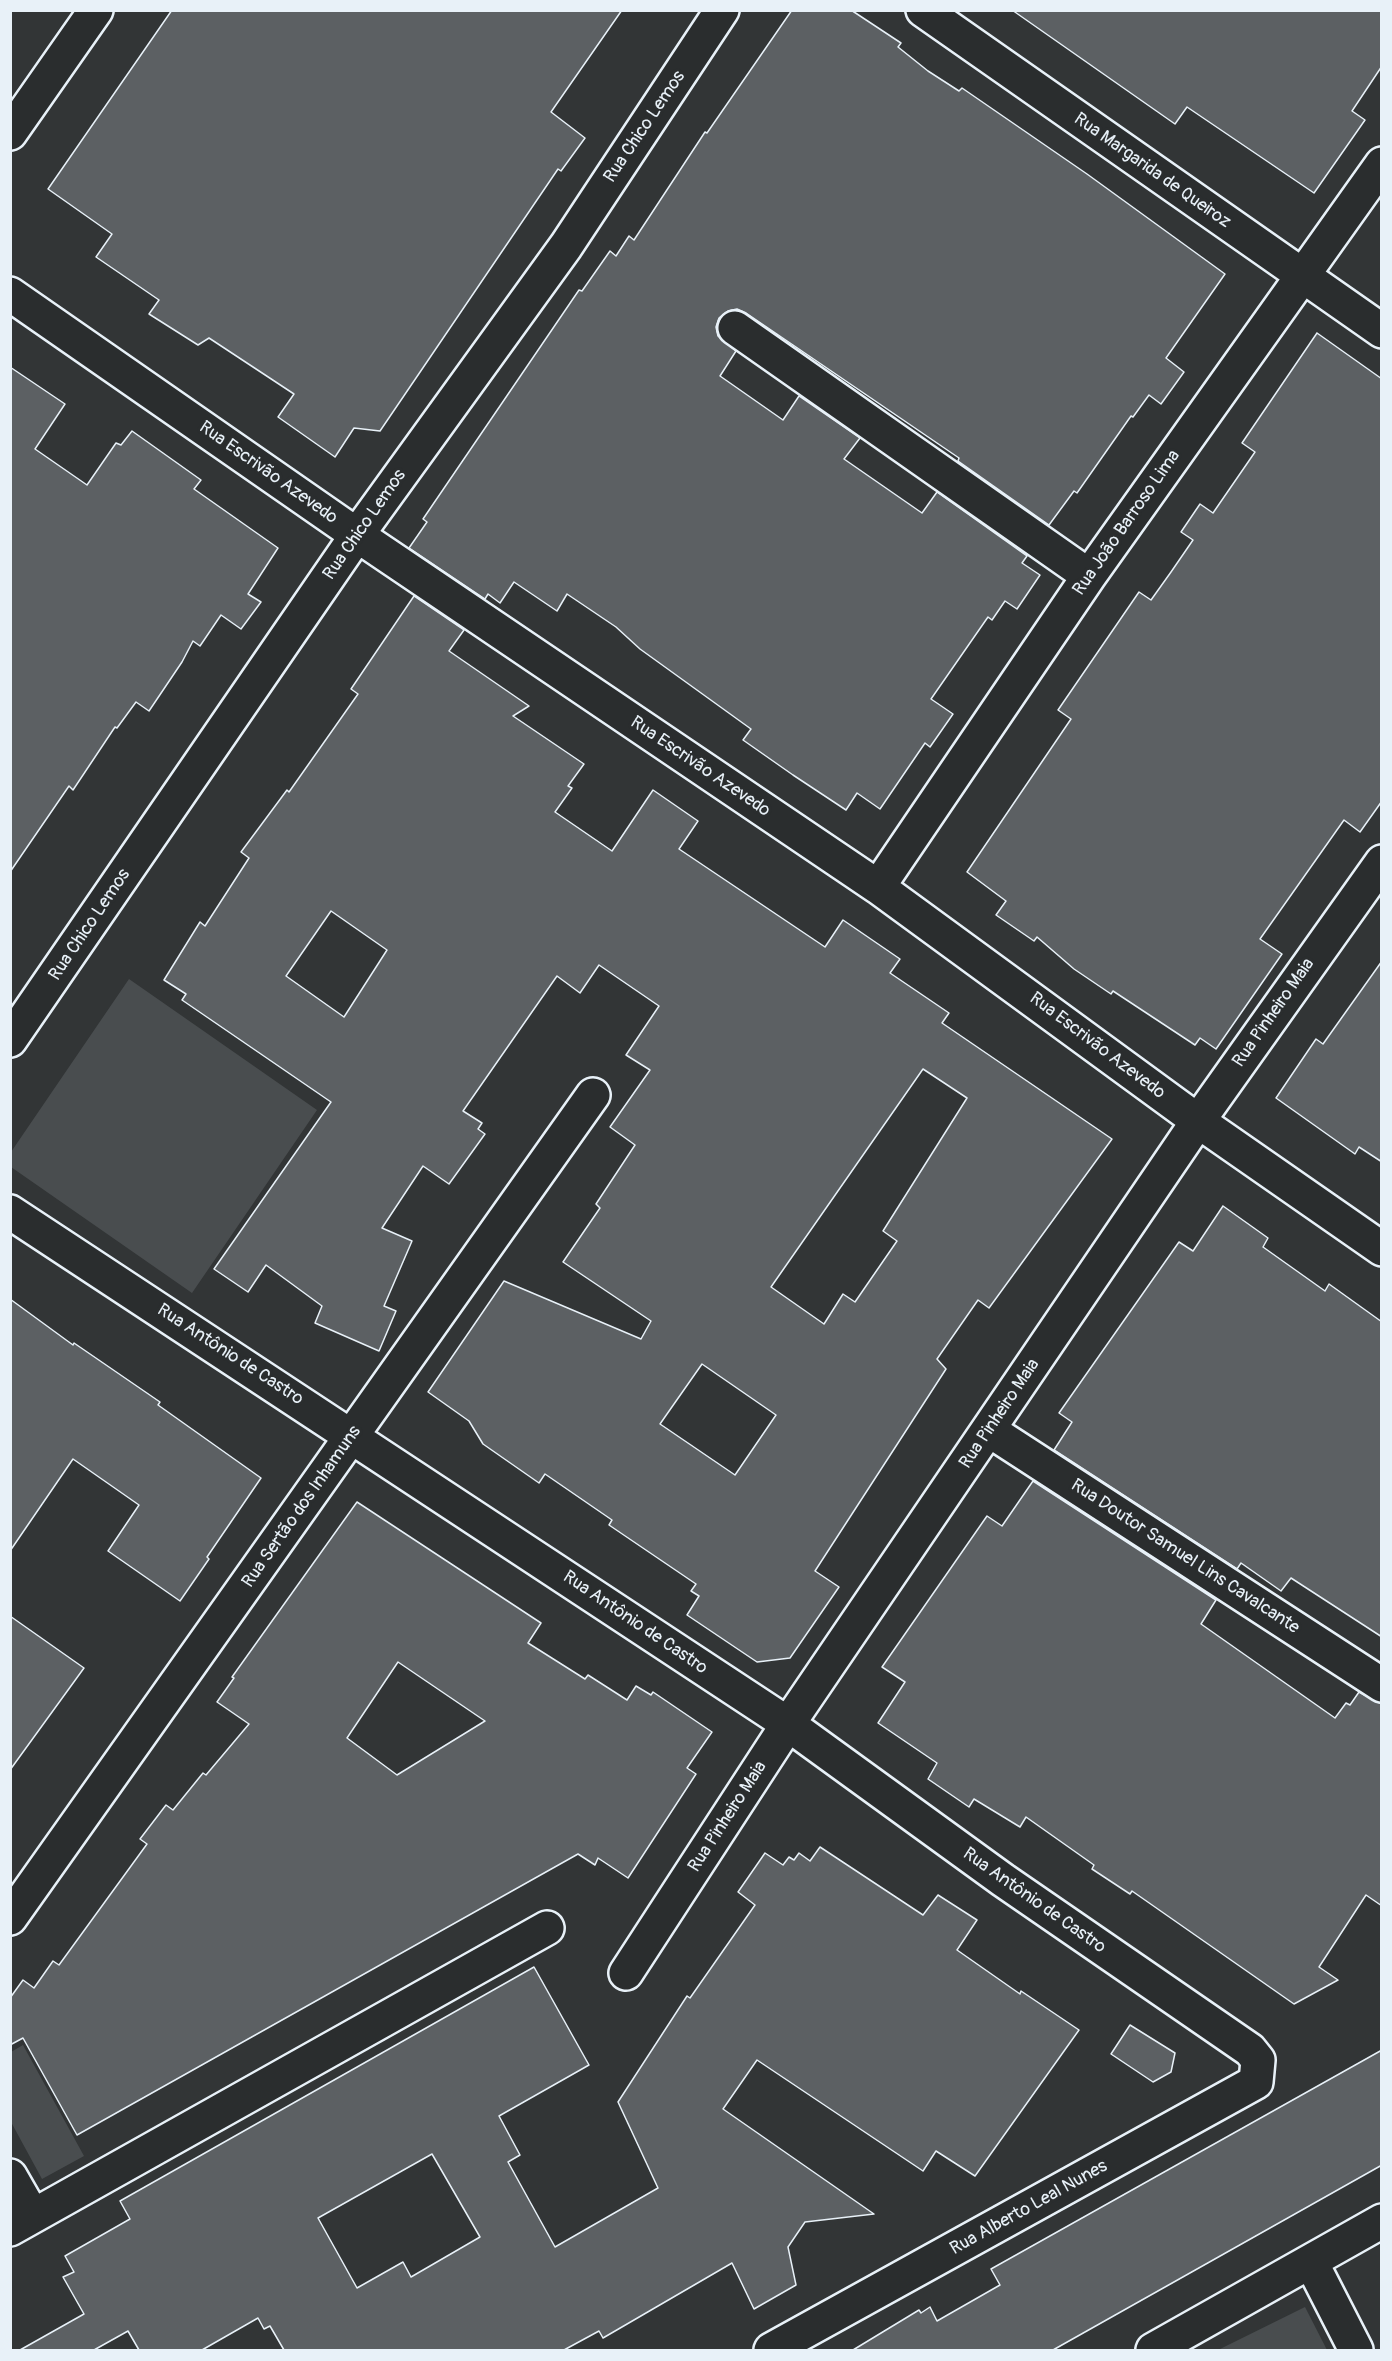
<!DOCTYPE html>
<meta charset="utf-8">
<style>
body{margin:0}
#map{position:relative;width:1392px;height:2361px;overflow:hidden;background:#323536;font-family:Pangolin,sans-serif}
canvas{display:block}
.frame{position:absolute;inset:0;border:12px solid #e8f1f8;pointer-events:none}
</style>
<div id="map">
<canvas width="1392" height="2361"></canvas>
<div class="frame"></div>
</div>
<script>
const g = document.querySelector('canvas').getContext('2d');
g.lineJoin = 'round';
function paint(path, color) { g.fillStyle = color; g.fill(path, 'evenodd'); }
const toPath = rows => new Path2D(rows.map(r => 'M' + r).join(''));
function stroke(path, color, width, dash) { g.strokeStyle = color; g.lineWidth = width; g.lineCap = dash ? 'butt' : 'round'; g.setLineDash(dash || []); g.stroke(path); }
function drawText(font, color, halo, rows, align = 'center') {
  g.font = font + ' Pangolin,sans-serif'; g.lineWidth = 6; g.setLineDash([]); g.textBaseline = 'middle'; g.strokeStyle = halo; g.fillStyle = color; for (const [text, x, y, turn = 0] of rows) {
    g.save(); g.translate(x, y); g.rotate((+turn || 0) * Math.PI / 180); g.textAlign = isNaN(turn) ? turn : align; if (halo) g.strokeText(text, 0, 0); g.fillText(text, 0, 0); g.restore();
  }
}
paint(toPath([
 [129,979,317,1110,192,1293,11,1167,11,1152],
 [23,2045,84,2156,42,2179,11,2122,11,2052],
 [1305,2307,1327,2350,1218,2350]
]), '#494d4f');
const building = toPath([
 [172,10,622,10,551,112,585,138,561,171,558,169,380,431,354,428,335,457,278,417,294,394,209,338,198,345,149,314,159,300,96,257,112,234,48,189,172,10],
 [792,10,851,10,901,43,898,47,928,71,959,91,962,88,1087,174,1225,274,1166,358,1184,372,1161,404,1149,395,1133,417,1131,416,1077,493,1074,491,1049,525,958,461,959,458,746,313,737,309,728,311,719,318,716,327,718,336,736,351,720,376,783,420,799,396,860,438,844,459,922,513,937,492,1027,556,1022,563,1040,575,1017,609,1005,601,992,620,988,617,931,699,953,714,930,747,925,743,880,809,857,793,846,810,793,775,743,740,751,729,640,649,616,627,567,594,557,611,514,582,500,603,488,594,485,599,409,548,427,522,423,519,579,290,582,291,610,251,616,256,629,236,634,240,705,132,707,133,792,10],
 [1012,10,1382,10,1382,66,1352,111,1365,120,1314,193,1187,107,1175,124,1012,10],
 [1317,333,1382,379,1382,801,1360,832,1344,820,1260,939,1282,954,1216,1049,1200,1038,1195,1045,1113,991,1111,994,1074,969,1037,937,1034,941,996,915,1006,901,967,872,1071,719,1058,710,1139,592,1151,600,1171,572,1193,540,1181,532,1200,504,1213,513,1255,452,1242,443,1317,333],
 [10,367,65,404,35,449,87,485,116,443,121,445,132,431,201,480,194,489,278,548,248,594,261,602,241,629,221,615,200,646,193,641,182,662,149,711,136,702,117,728,115,727,73,790,69,786,10,872,10,367],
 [414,596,464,630,449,651,529,706,513,716,584,764,568,786,572,788,555,812,612,851,653,790,698,821,679,849,825,947,843,920,900,959,890,973,949,1013,942,1023,1112,1139,989,1308,978,1300,937,1359,946,1369,815,1571,839,1587,790,1658,757,1662,687,1615,699,1596,691,1591,696,1584,609,1525,612,1520,545,1474,539,1483,483,1444,469,1421,428,1392,504,1281,641,1339,651,1321,563,1262,600,1208,596,1204,635,1145,610,1127,650,1070,626,1055,659,1006,599,965,580,993,557,976,463,1111,482,1123,478,1129,485,1134,449,1184,423,1166,382,1228,412,1241,384,1306,396,1311,379,1351,315,1323,322,1306,266,1265,248,1292,214,1269,331,1102,182,1000,186,994,164,980,200,922,205,926,249,858,241,852,287,790,289,792,358,694,351,689,414,596],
 [331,911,387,950,344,1017,286,976,331,911],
 [923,1069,967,1098,883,1231,897,1241,855,1302,843,1294,824,1324,771,1287,923,1069],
 [702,1364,776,1415,735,1475,660,1424,702,1364],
 [1382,961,1382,1162,1359,1147,1355,1154,1276,1098,1316,1039,1323,1044,1382,961],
 [1223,1206,1268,1238,1263,1247,1325,1291,1329,1284,1382,1322,1382,1637,1291,1578,1281,1591,1241,1563,1237,1569,1054,1450,1072,1422,1059,1413,1179,1242,1193,1251,1223,1206],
 [10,1299,73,1345,74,1343,160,1402,158,1405,261,1478,207,1557,209,1559,180,1601,108,1551,139,1505,73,1459,10,1551,10,1299],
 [1033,1481,1216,1600,1201,1624,1335,1718,1346,1703,1350,1705,1359,1692,1382,1704,1382,1906,1366,1895,1319,1967,1338,1980,1294,2004,1132,1891,1130,1894,1092,1869,1094,1865,1026,1817,1020,1827,974,1799,969,1807,928,1779,937,1763,878,1723,905,1682,882,1667,987,1516,1002,1526,1033,1481],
 [357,1502,541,1623,528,1643,585,1679,588,1675,627,1700,636,1686,651,1695,653,1692,712,1732,687,1768,696,1774,628,1878,598,1858,595,1865,578,1854,77,2135,23,2038,10,2045,10,1998,23,1980,34,1988,53,1961,59,1965,147,1844,140,1839,166,1805,173,1810,203,1773,206,1775,249,1724,217,1702,234,1678,232,1677,357,1502],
 [398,1662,485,1721,397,1775,347,1738,398,1662],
 [10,1616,84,1668,10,1770,10,1616],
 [820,1847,923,1915,938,1895,977,1920,957,1950,1020,1994,1021,1991,1079,2030,975,2176,936,2151,923,2171,757,2060,723,2109,874,2214,805,2222,788,2247,796,2285,754,2309,732,2263,603,2338,599,2331,564,2350,284,2350,270,2326,264,2329,258,2318,202,2350,139,2350,128,2331,94,2350,20,2350,84,2314,63,2277,74,2272,65,2256,130,2219,120,2201,534,1967,589,2065,499,2116,520,2155,508,2162,555,2247,658,2188,618,2102,687,1996,690,1998,755,1905,738,1892,765,1853,783,1865,789,1857,794,1860,799,1853,810,1861,820,1847],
 [432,2154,480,2237,411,2277,403,2262,357,2288,318,2218,432,2154],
 [1130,2025,1175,2053,1171,2072,1153,2082,1111,2054,1130,2025],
 [1382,2050,1382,2165,1053,2350,853,2350,919,2310,921,2313,930,2307,937,2321,1000,2285,991,2269,1382,2050]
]);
paint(building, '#5c6063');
stroke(building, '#e8f1f8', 1.5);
const minor = toPath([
 [923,10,1382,331],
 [10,133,96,10],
 [10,294,357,535,878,887,1198,1121,1382,1249],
 [735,328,1089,576],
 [878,887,1089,576,1382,164],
 [10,1040,357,535,566,246,722,10],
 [10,1212,788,1724,1003,1880,1250,2050,1258,2060,1256,2082,771,2350],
 [989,1430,1382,1685],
 [10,1918,593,1095],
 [626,1973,788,1724,1198,1121,1382,862],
 [10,2176,33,2216],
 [10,2229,547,1928],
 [1311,2262,1356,2350],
 [1153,2350,1382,2221]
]);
stroke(minor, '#e8f1f8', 38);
stroke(minor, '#2a2d2e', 33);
drawText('18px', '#e8f1f8', '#2a2d2e', [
 ["Rua Chico Lemos",645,127,-56],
 ["Rua Margarida de Queiroz",1152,171,35],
 ["Rua Escrivão Azevedo",268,473,35],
 ["Rua João Barroso Lima",1127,523,-55],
 ["Rua Chico Lemos",365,525,-55],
 ["Rua Escrivão Azevedo",700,767,34],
 ["Rua Chico Lemos",90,925,-56],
 ["Rua Pinheiro Maia",1274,1013,-55],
 ["Rua Escrivão Azevedo",1097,1046,37],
 ["Rua Antônio de Castro",230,1355,33],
 ["Rua Pinheiro Maia",1000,1414,-56],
 ["Rua Sertão dos Inhamuns",302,1507,-55],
 ["Rua Doutor Samuel Lins Cavalcante",1185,1557,33],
 ["Rua Antônio de Castro",635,1623,34],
 ["Rua Pinheiro Maia",728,1817,-57],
 ["Rua Antônio de Castro",1034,1901,35],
 ["Rua Alberto Leal Nunes",1029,2208,-29]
]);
</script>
